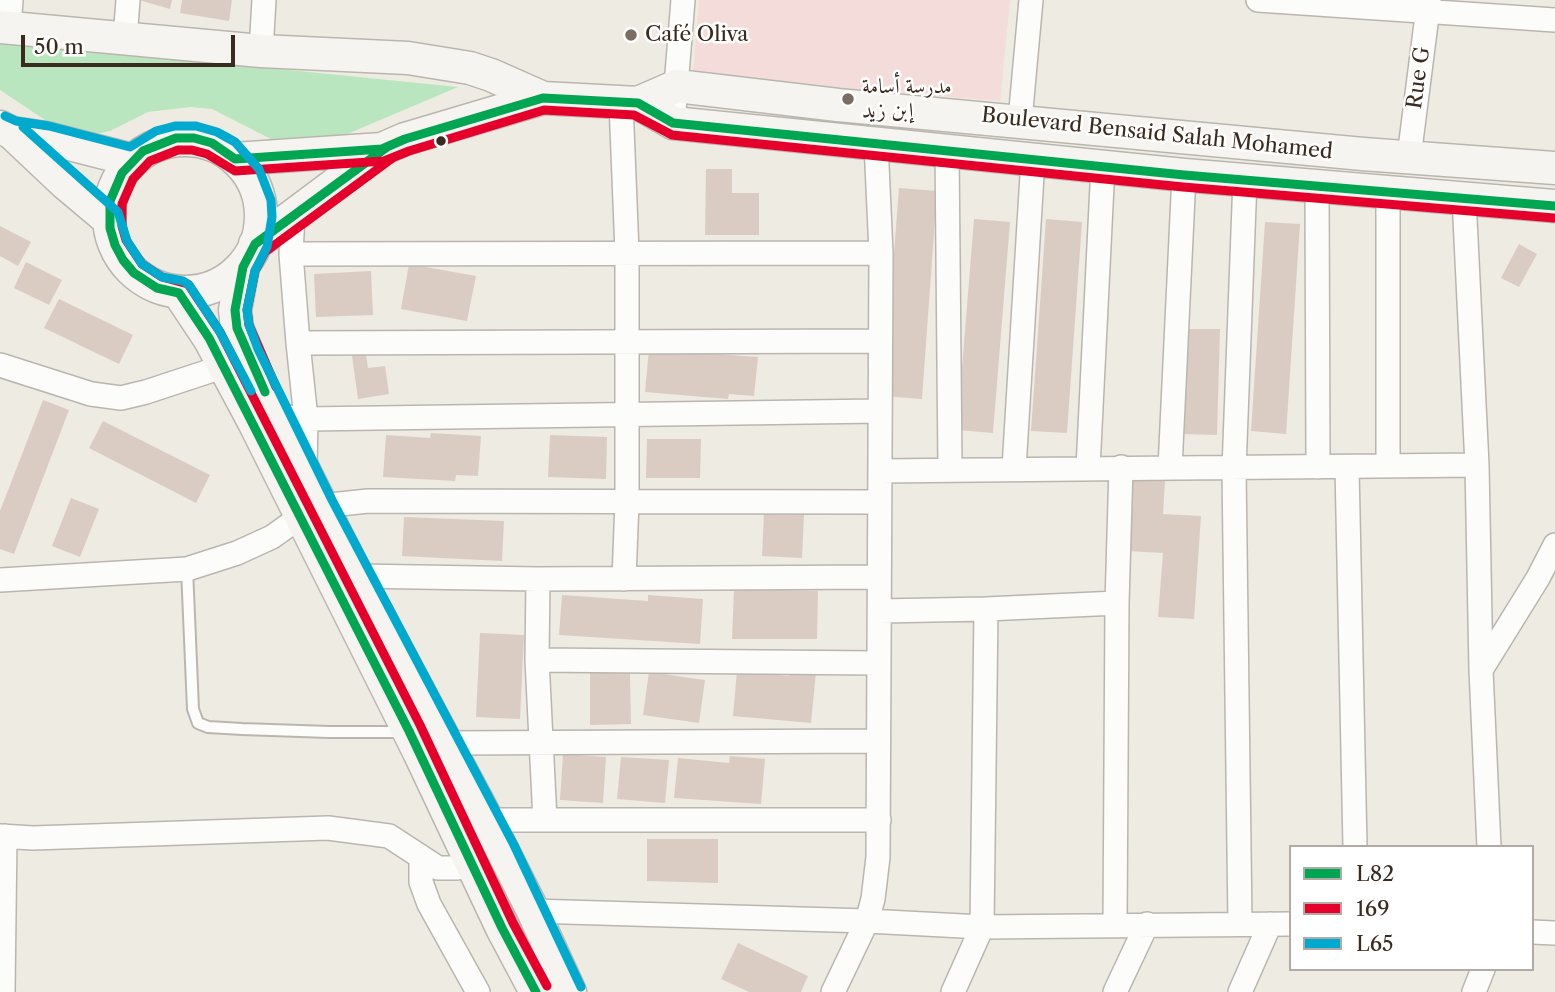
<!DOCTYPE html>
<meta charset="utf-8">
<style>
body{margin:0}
#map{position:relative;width:1555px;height:992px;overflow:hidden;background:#eeebe2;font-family:"Libre Caslon Text",serif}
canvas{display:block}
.legend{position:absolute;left:1289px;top:845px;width:245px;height:126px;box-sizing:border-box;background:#fff;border:2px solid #b1aaa5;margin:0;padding:9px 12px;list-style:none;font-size:21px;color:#3b2a1e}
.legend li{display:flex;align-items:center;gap:14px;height:35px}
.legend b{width:35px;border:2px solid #b1aaa5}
.scale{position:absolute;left:21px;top:35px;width:214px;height:32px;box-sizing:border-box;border:4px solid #3b2a1e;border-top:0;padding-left:9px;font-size:21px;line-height:24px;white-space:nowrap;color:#3b2a1e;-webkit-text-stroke:5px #fff;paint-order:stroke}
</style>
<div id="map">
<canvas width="1555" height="992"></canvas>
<ul class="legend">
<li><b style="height:9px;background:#00a651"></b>L82</li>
<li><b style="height:9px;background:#e4002b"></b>169</li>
<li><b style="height:9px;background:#00a9ce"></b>L65</li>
</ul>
<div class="scale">50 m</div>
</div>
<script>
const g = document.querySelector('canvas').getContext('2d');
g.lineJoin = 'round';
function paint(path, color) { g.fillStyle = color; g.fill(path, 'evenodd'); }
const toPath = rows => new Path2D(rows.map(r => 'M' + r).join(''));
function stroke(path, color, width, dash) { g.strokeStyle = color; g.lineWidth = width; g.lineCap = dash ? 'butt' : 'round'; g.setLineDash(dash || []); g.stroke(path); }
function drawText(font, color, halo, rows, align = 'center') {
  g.font = font + ' "Libre Caslon Text",Amiri,serif'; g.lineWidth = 5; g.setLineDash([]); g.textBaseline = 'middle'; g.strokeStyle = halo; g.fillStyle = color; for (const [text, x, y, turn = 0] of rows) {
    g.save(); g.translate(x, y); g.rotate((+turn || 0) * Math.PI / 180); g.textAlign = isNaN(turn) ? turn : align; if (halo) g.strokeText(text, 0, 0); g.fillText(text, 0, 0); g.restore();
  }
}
paint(toPath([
 [699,0,1010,0,1000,101,693,75]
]), '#f3dcd9');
paint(toPath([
 [0,41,458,87,326,143,285,144,271,139,212,109,190,107,148,112,110,131,95,134,57,128,0,90]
]), '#b9e6bf');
paint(toPath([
 [139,0,172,0,170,9],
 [182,0,232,0,229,21,180,13],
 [706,169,732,169,732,193,759,193,759,235,705,235],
 [899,188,937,191,922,399,883,396],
 [974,219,1010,222,993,433,957,430],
 [1046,219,1082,222,1067,433,1031,431],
 [1265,222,1300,224,1286,434,1251,431],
 [0,226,31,242,18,266,0,256],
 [1519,244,1537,254,1519,287,1501,278],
 [26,262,62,280,49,305,14,288],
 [409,264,476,276,467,321,401,309],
 [371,271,373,315,316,317,314,274],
 [59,299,133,335,119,364,44,328],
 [1184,329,1220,329,1217,435,1182,434],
 [649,349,758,357,754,396,729,394,728,399,645,392],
 [366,354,368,368,385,366,389,394,358,399,352,356],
 [43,400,69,410,14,554,0,549,0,511],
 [103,421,210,475,196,503,89,448],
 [431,433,481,436,478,476,456,475,455,481,383,477,386,435,430,438],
 [550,435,607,437,606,479,548,477],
 [647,439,701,439,700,478,646,478],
 [1133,479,1165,481,1163,514,1201,516,1194,619,1158,617,1163,553,1128,551],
 [71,498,99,509,80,557,52,546],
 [764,513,804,514,802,558,762,556],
 [404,517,504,521,502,561,402,556],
 [734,589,818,591,817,639,732,639],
 [562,595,648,601,648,595,703,599,700,644,559,635],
 [480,633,524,635,520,719,476,717],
 [790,670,816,672,811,723,733,716,737,671,789,676],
 [649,672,705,680,699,723,643,715],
 [590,673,630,673,631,724,590,725],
 [563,754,606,757,603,803,560,800],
 [730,756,765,759,761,804,674,798,678,758,729,763],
 [621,757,669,760,665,803,617,799],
 [647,839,718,839,718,883,647,881],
 [738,943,808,976,801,992,749,992,721,979]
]), '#dbccc3');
const lane = toPath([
 [187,569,193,709,198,723,208,727,242,729,329,732,403,732]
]);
const street = toPath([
 [1258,0,1555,20],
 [9,28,11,0],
 [125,39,128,0],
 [261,51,264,0],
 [621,103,627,252,627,502,624,579],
 [1020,120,1031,0],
 [673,123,683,0],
 [947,150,950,469],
 [1409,157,1429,0],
 [1317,186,1318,467],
 [1464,198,1477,465,1481,670,1489,847],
 [293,215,291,254,298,343,880,341],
 [291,254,881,253],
 [298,343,306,419,305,469],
 [0,365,91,394,121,398,146,392,225,366],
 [277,416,306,419,880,411],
 [1388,466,1388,193],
 [1347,467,1355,847],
 [1014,468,1033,159],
 [1088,468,1103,165],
 [1170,468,1184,175],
 [880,471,1477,465],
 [321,506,368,501,879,502],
 [357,576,538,579,879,577],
 [538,579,537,660,545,820],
 [0,580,187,569,237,553,272,537,300,517],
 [880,611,986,609,1117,603],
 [537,660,877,663],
 [1481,670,1538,578,1555,545],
 [447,743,878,741],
 [487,820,879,820],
 [0,836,33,838,328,828,389,836,438,868,457,868,472,863],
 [421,859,421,882,429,904,478,992],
 [533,911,867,921,982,927,1291,924],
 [1240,924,1234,469,1245,179],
 [1115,925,1117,603,1121,467],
 [1532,932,1555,933],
 [3,992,5,836],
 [833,992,867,921,873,899,878,857,881,253,876,143],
 [953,992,982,927,986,609],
 [1115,992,1147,924],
 [1240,992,1270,924],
 [1474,992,1483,969]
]);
const secondary = toPath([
 [0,27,261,51,408,58,470,68,491,75,543,98],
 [638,103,673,123,1184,175,1555,206],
 [0,127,12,133,65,183,109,220],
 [12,133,46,138,132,160],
 '109 216a76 76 0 1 1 152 0a76 76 0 1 1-152 0Z',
 [235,159,382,149],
 [255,244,382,149,405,139,543,98,638,103,677,86,838,105,1363,154,1555,168],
 [243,267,235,310,237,328,260,383,357,576,482,810,533,911,570,992],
 [179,293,209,338,255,424,419,752,502,928,536,992]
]);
stroke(lane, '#bab6af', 14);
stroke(street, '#bab6af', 26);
stroke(secondary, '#bab6af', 35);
stroke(lane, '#fcfcfb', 10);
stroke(street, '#fcfcfb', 23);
stroke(secondary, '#f6f4f0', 32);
stroke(toPath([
 [265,392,237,328,235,310,243,267,255,244,387,147],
 [536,992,502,928,409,731,209,338,179,293,157,288,134,273,123,260,115,245,110,228,110,201,122,173,143,151,176,138,194,138,212,143,235,159,382,149,405,139,543,98,638,103,673,123,1184,175,1555,206]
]), '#00a651', 9);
stroke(toPath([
 [276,387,249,325,247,310,255,271,265,252,394,157],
 [547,986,513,923,420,725,220,332,188,284,162,277,142,264,126,240,122,226,122,204,133,179,150,161,178,150,192,150,207,154,235,171,384,161,409,151,544,110,634,115,672,135,1183,187,1554,218]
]), '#e4002b', 9);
stroke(toPath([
 [5,116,16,121,49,126,130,147,156,131,175,126,196,126,217,132,235,142,259,169,271,200,272,217,267,247,255,271,247,310,249,325,258,349,332,500,514,845,581,987],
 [23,127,118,212,127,241,142,264,162,277,183,281,189,285,220,332,251,391]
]), '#00a9ce', 9);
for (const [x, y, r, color] of [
 [631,35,7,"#7a6e63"],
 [848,99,7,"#7a6e63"],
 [441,141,6,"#3b2a1e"]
]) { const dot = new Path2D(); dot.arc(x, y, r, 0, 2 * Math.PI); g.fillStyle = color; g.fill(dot); stroke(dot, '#fff', 2.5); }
drawText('21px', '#3b2a1e', '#fff', [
 ["Café Oliva",645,35],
 ["مدرسة أسامة",862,87],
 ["إبن زيد",862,111]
], 'left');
drawText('21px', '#3b2a1e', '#fff', [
 ["Rue G",1419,78,-82],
 ["Boulevard Bensaid Salah Mohamed",1157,134,6]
]);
</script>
